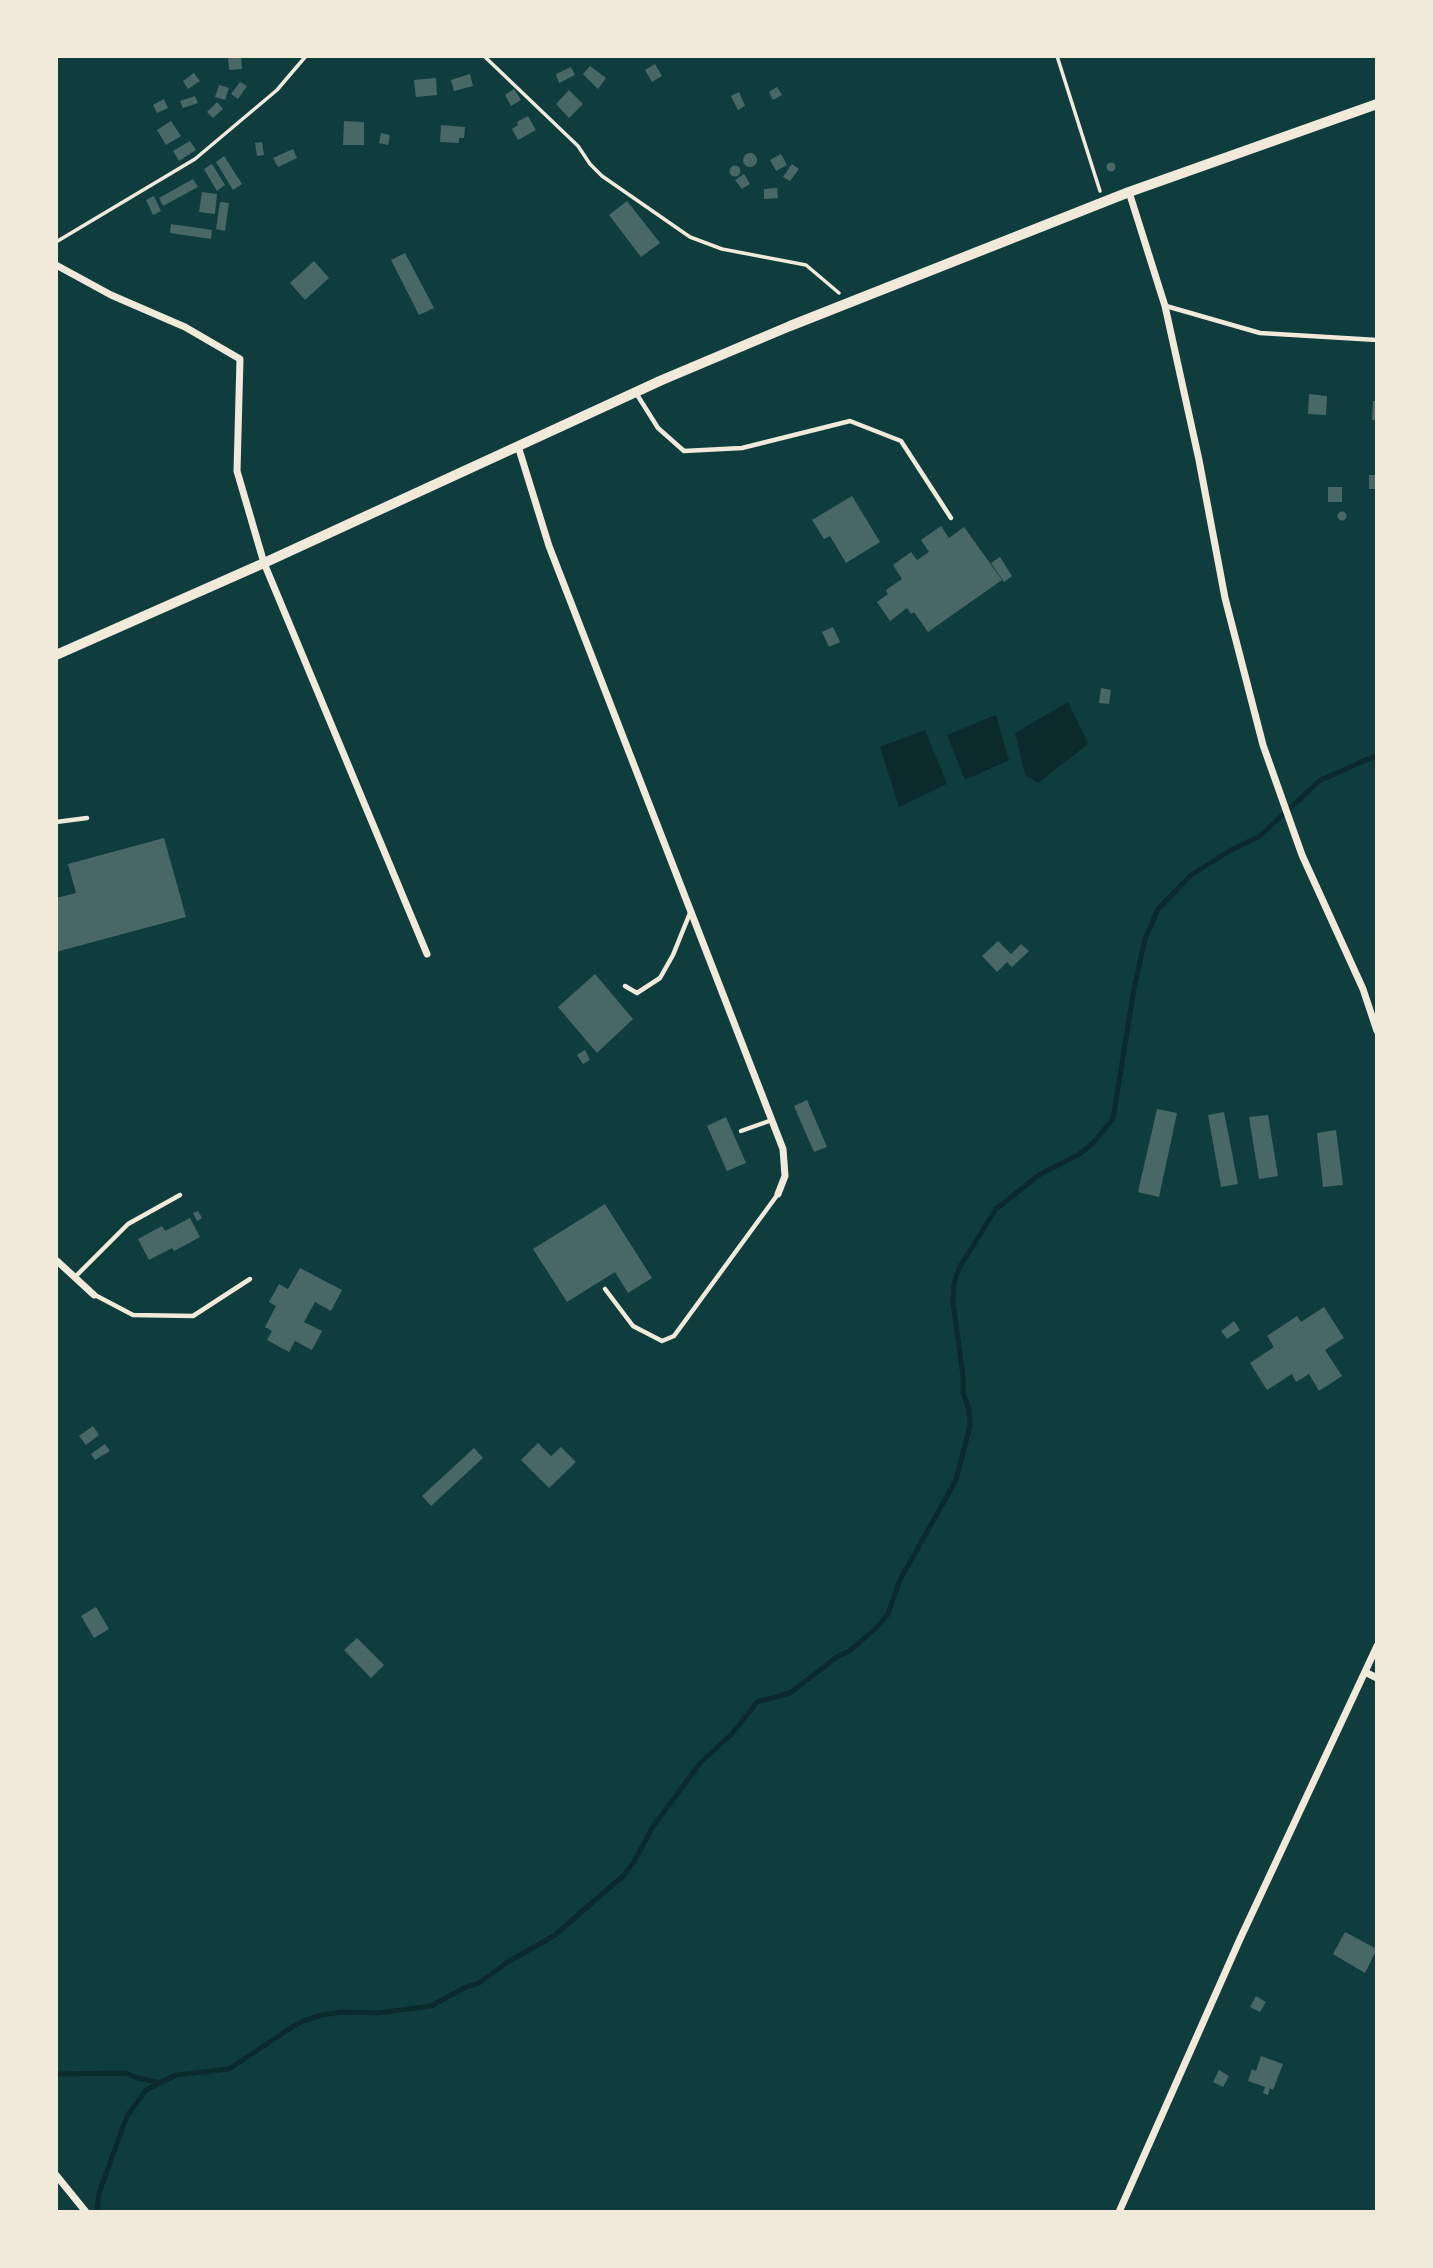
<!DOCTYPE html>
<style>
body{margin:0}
#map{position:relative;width:1433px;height:2268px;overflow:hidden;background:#0f3d3e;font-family:Arial,sans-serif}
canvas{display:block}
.frame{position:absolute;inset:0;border:58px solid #f1e9da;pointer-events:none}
</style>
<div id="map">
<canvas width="1433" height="2268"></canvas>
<div class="frame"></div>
</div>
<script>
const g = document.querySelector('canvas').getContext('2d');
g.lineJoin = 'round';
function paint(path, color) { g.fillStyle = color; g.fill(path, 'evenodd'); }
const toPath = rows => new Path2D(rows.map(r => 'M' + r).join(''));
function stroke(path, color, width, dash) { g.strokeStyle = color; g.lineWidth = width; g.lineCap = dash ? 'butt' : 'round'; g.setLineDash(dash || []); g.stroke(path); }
paint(toPath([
 [1068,702,1088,744,1038,783,1025,775,1015,733],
 [996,715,1009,760,965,780,947,735],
 [925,730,947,784,899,807,880,747]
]), '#0a2a2b');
stroke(toPath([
 [56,2074,125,2073,138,2078,162,2083],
 [97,2212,99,2193,127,2116,146,2090,176,2075,229,2069,289,2029,303,2021,322,2015,342,2012,378,2013,431,2006,464,1988,479,1983,508,1962,555,1935,624,1875,634,1862,652,1828,701,1762,732,1734,757,1702,790,1693,837,1657,851,1650,878,1626,888,1614,900,1580,956,1480,970,1426,969,1409,963,1393,963,1376,953,1302,954,1283,959,1268,996,1209,1039,1175,1078,1155,1092,1144,1113,1119,1134,989,1145,939,1158,909,1191,875,1231,850,1260,836,1319,781,1377,755]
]), '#0a2a2b', 5);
paint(toPath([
 [228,56,241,56,242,69,229,70],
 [655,64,662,76,652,82,645,70],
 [590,66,606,78,598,89,583,74],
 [571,67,575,75,559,83,556,74],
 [194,73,200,81,188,89,183,81],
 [470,74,473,86,454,91,451,80],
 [436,78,437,95,416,97,414,80],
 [240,82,247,86,238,99,231,94],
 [219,85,229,88,225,100,215,97],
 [777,87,782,95,773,100,769,92],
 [514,89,521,100,511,106,505,95],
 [569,90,583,104,569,118,556,104],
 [739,92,745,106,738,110,731,96],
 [195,96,198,103,183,108,180,101],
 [164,99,168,108,157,113,153,105],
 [217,102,223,109,213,118,207,112],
 [528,116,536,130,518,140,512,129,518,125,517,122],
 [171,121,181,136,166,145,157,130],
 [344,121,364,122,364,145,343,145],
 [441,125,465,127,464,138,459,138,459,143,440,142],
 [381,133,390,135,388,145,379,143],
 [190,141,196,150,179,161,173,151],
 [262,142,264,155,257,156,255,143],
 [293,149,297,158,278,167,273,158],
 '743 160a7 7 0 1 1 14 0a7 7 0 1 1-14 0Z',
 [781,154,787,165,776,171,770,160],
 [224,156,242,184,233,190,216,162],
 '1106.5 167a4.5 4.5 0 1 1 9 0a4.5 4.5 0 1 1-9 0Z',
 [212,164,225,185,217,191,204,169],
 [792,164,799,169,790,181,783,177],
 '729.5 171a5.5 5.5 0 1 1 11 0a5.5 5.5 0 1 1-11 0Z',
 [744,174,750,184,742,189,735,180],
 [193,179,198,187,163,206,159,198],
 [777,188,778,198,764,199,764,189],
 [202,192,217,194,215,214,199,212],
 [154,196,161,211,153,215,146,200],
 [627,201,660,243,641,257,609,215],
 [220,202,229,203,225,231,216,229],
 [171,224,212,230,211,239,170,233],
 [405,253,434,308,419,315,391,260],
 [314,261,329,278,305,300,290,283],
 [1309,394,1327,396,1326,415,1308,414],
 [1373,401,1377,401,1377,420,1372,420],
 [1369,475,1377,475,1377,489,1369,489],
 [1328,487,1342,487,1342,502,1328,502],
 [852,496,880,542,846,563,830,536,824,539,812,520],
 '1337.5 516a4.5 4.5 0 1 1 9 0a4.5 4.5 0 1 1-9 0Z',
 [941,526,949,538,964,527,1002,580,928,632,914,612,911,614,907,608,890,621,877,602,888,594,886,590,902,579,893,565,911,552,917,560,929,552,921,540],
 [1000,557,1012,576,1004,582,991,563],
 [833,627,840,642,829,647,822,632],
 [1101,688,1111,690,1109,704,1099,703],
 [164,838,186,917,56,952,56,898,76,893,68,864],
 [998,941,1011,954,1021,944,1029,951,1012,967,1007,962,997,972,982,956],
 [595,974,633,1019,597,1053,558,1007],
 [585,1050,590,1060,583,1064,577,1055],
 [807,1100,827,1147,814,1152,794,1106],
 [1157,1109,1177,1113,1159,1197,1138,1192],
 [1224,1112,1238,1184,1221,1187,1208,1115],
 [1268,1115,1278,1176,1259,1179,1249,1117],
 [726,1117,746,1163,727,1171,707,1126],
 [1336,1130,1343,1185,1323,1187,1317,1133],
 [605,1204,652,1278,628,1293,615,1272,567,1302,533,1249],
 [198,1211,202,1218,197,1221,193,1213],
 [190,1218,200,1237,174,1251,172,1248,149,1260,138,1239,162,1226,165,1231],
 [300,1268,342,1290,331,1311,315,1302,304,1322,322,1331,312,1350,295,1341,289,1352,267,1340,272,1331,265,1327,276,1306,269,1302,279,1284,288,1289],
 [1324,1307,1344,1338,1325,1350,1342,1376,1319,1391,1309,1374,1296,1382,1292,1374,1267,1390,1250,1363,1274,1347,1267,1336,1297,1316,1301,1322],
 [1234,1321,1240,1330,1227,1339,1221,1331],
 [93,1426,99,1435,86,1445,79,1436],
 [538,1443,551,1456,561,1447,576,1462,549,1488,521,1460],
 [105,1444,110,1451,95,1460,91,1454],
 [474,1448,483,1458,431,1506,422,1496],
 [96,1607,109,1629,94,1638,81,1616],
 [357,1638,384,1665,371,1678,344,1650],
 [1345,1932,1377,1949,1365,1973,1333,1954],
 [1256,1996,1266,2002,1260,2012,1250,2007],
 [1261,2056,1283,2064,1273,2090,1270,2088,1268,2095,1263,2093,1265,2087,1248,2081,1252,2069,1256,2071],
 [1219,2070,1229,2076,1223,2087,1213,2082]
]), '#486865');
stroke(toPath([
 [484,56,578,146,590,164,602,176,690,237,722,249,806,265,839,293],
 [1057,56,1100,191],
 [56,242,195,159,277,90,306,56]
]), '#f1e9da', 3.5);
stroke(toPath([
 [1166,306,1260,333,1377,340],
 [636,393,658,428,684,451,742,448,850,421,901,441,951,518],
 [56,822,87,818],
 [625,986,637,993,660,978,673,955,690,913],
 [741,1131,772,1120],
 [75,1277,128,1224,180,1195],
 [605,1289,633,1326,662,1341,674,1336,778,1194],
 [95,1295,133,1315,193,1316,250,1279]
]), '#f1e9da', 4.5);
stroke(toPath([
 [1129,192,1165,306,1199,460,1225,598,1263,745,1302,855,1363,989,1377,1031],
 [56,265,111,295,185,327,240,359,237,471,264,563,427,954],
 [518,446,549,546,783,1149,785,1176,778,1194],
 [56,1260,94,1295],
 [1365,1672,1377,1678],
 [56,2175,86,2212],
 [1119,2212,1240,1939,1377,1646]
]), '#f1e9da', 7);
stroke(toPath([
 [56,655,264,563,662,380,790,326,1129,192,1377,104]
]), '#f1e9da', 10);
</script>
